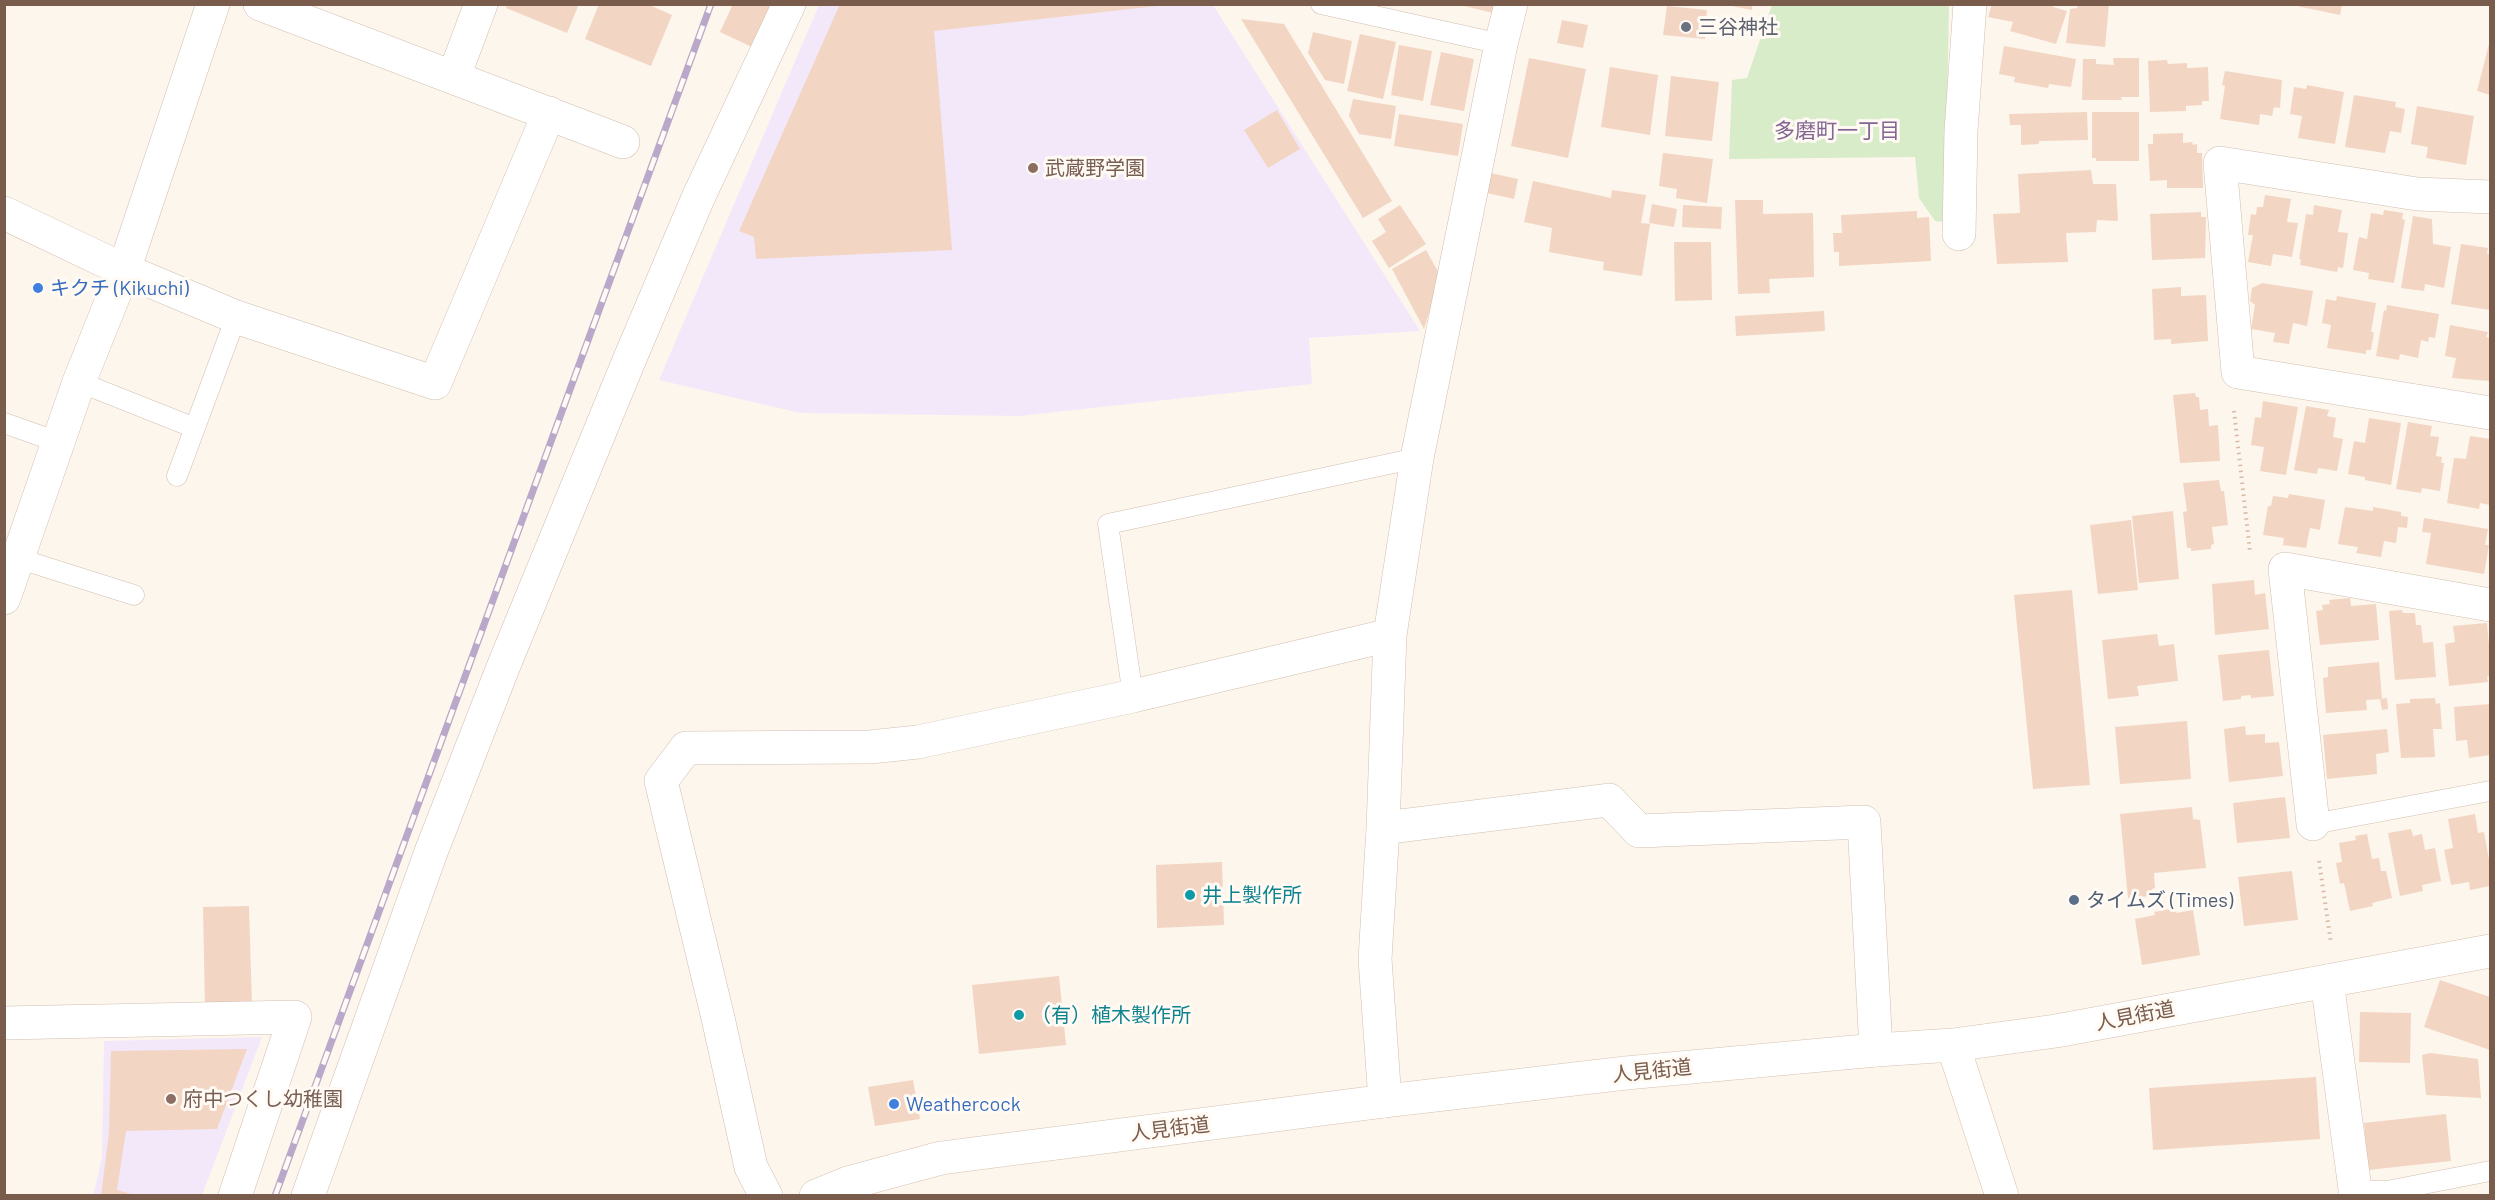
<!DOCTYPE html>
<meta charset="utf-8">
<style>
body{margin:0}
#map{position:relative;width:2495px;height:1200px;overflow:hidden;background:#fdf6ec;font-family:Barlow,sans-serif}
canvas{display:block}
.frame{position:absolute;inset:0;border:6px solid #7a5c4d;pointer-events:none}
</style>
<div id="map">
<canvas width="2495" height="1200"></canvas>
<div class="frame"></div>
</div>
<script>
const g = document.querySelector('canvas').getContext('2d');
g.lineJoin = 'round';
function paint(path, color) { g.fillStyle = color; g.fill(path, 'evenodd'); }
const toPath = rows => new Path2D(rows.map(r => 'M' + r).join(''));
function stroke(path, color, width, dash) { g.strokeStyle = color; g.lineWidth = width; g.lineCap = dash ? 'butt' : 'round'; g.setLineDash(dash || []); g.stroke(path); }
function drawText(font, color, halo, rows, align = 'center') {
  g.font = font + ' Barlow,"Noto Sans JP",sans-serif'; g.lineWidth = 6; g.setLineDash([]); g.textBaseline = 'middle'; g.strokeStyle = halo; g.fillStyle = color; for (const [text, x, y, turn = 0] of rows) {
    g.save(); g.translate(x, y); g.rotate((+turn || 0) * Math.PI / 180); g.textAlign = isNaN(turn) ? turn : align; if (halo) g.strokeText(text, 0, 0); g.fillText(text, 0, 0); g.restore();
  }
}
paint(toPath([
 [819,5,1213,5,1420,331,1309,338,1312,384,1019,416,800,413,659,380],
 [262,1037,202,1195,93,1196,102,1158,104,1041]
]), '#f3e8fa');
paint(toPath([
 [1772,5,1949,5,1945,222,1935,221,1919,198,1915,157,1729,159,1732,80,1747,78]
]), '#d8ecc9');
paint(toPath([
 [507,4,579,4,567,33,506,8],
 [599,4,647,4,672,15,651,66,585,39],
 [733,4,771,4,752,47,720,32],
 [840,4,1157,4,1157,6,934,31,952,250,756,259,754,237,739,231],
 [1456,4,1495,4,1493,13],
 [1721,4,1752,4,1752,10],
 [1992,4,2053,4,2053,7,2067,11,2056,44,2010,31,2013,22,1988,17],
 [2078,4,2109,4,2105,47,2066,43,2070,9,2077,8],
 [2287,4,2342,4,2340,15],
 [1667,6,1707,10,1705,39,1663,35],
 [1241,19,1284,24,1392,201,1363,218],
 [1562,20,1588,25,1583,48,1557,43],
 [1313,32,1352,41,1344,84,1325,80,1308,53],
 [1360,34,1396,42,1383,99,1347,91],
 [2490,40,2490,95,2477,91],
 [1399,45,1432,51,1423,101,1391,95],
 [2004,46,2076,59,2071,87,2049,84,2048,88,2014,82,2015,77,1999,74],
 [1441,52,1474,59,1464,111,1430,105],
 [1529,58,1586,69,1568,158,1511,146],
 [2113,58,2139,58,2139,97,2121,97,2122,100,2082,100,2083,59,2096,59,2096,64,2114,65],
 [2167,60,2168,64,2187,63,2187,68,2208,67,2209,101,2202,101,2202,105,2186,106,2186,111,2150,112,2148,61],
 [1610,67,1658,75,1650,135,1601,127],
 [2225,71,2282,80,2280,108,2274,107,2272,116,2260,114,2259,125,2220,119,2225,86,2222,85],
 [1671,76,1719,82,1712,141,1665,136],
 [2307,85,2344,92,2335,144,2298,138,2302,116,2290,114,2294,87,2306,89],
 [2354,95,2396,102,2395,107,2405,109,2401,133,2390,131,2385,153,2345,147],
 [1353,99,1396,106,1391,139,1359,134,1349,116],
 [2417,106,2474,116,2466,165,2426,158,2428,147,2411,144],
 [1277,110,1300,149,1268,168,1244,130],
 [2087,112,2088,140,2039,141,2039,144,2021,145,2021,125,2010,125,2009,114],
 [2092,112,2139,112,2139,161,2096,161,2096,158,2092,158],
 [1399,114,1463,124,1458,156,1394,146],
 [2183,133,2183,143,2192,142,2193,145,2197,144,2197,153,2202,153,2203,188,2167,188,2167,180,2150,181,2148,144,2153,144,2153,134],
 [1663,153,1713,159,1707,203,1676,198,1677,189,1659,186],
 [2091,170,2093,184,2116,184,2118,221,2097,220,2096,232,2066,233,2068,262,1997,264,1993,214,2020,213,2018,174],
 [1491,173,1518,179,1514,199,1487,193],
 [1533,181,1611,198,1612,190,1646,195,1641,223,1650,224,1642,276,1603,270,1604,262,1549,252,1552,228,1524,222],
 [2265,195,2291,199,2287,222,2298,223,2292,257,2273,254,2271,266,2248,262,2253,235,2248,235,2251,214,2256,215,2257,207,2263,207],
 [1735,200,1763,200,1763,214,1813,213,1814,277,1769,279,1770,293,1738,294],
 [1652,204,1677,209,1674,227,1649,223],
 [1400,205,1426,244,1389,268,1372,241,1386,232,1378,219],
 [1683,205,1722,207,1721,229,1682,227],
 [2314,205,2342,210,2338,232,2348,233,2343,268,2338,267,2337,272,2300,265,2301,259,2299,259,2306,214,2313,215],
 [2384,210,2403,213,2402,219,2405,220,2394,283,2368,279,2369,273,2353,270,2359,237,2367,239,2371,213,2383,215],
 [1917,211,1917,218,1929,217,1931,261,1839,266,1839,252,1834,252,1833,233,1842,233,1841,215],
 [2201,212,2201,217,2206,217,2205,258,2152,260,2150,214],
 [2413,216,2432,219,2433,244,2451,247,2444,288,2425,284,2424,291,2401,288],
 [1674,242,1711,242,1712,300,1675,301],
 [2461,244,2488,248,2487,254,2490,254,2490,310,2451,304],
 [1426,250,1440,275,1424,329,1392,269],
 [2262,283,2313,291,2307,326,2293,323,2289,344,2273,342,2275,333,2251,329,2255,305,2250,301,2252,288],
 [2181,287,2181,296,2206,295,2208,341,2171,344,2171,339,2154,340,2152,289],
 [2337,296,2376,303,2371,332,2374,332,2371,350,2366,350,2366,354,2327,348,2331,325,2322,323,2326,299,2336,301],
 [2387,305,2439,314,2435,338,2429,337,2428,342,2421,340,2418,358,2400,354,2399,360,2376,356,2384,310,2386,311],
 [1824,311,1825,331,1736,336,1735,316],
 [2450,325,2488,332,2486,337,2490,338,2490,381,2452,378,2456,358,2445,356],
 [2195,393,2196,397,2199,397,2200,410,2208,409,2209,426,2218,425,2220,461,2180,463,2173,395],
 [2263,401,2298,407,2286,475,2260,471,2264,447,2251,445,2255,417,2261,418],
 [2306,406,2329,410,2327,416,2336,418,2333,437,2343,439,2337,471,2318,468,2317,474,2294,470],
 [2369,418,2401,423,2391,485,2365,480,2365,477,2348,474,2354,441,2365,443],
 [2408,422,2432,426,2430,436,2439,437,2436,456,2442,457,2441,463,2444,463,2440,491,2422,488,2421,493,2396,489],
 [2470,436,2490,439,2490,505,2480,503,2479,509,2447,503,2454,458,2466,459],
 [2219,480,2221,491,2224,491,2228,525,2212,527,2214,544,2211,545,2211,549,2191,551,2191,548,2187,548,2183,512,2187,511,2183,483],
 [2289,494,2325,500,2320,530,2310,528,2306,548,2283,545,2284,538,2263,535,2268,506,2271,506,2273,496,2288,498],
 [2345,507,2373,511,2373,507,2401,512,2401,516,2408,517,2407,528,2398,527,2396,543,2384,541,2381,557,2356,553,2358,547,2338,544],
 [2173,511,2179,579,2139,583,2132,516],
 [2424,518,2488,529,2485,545,2489,545,2484,574,2426,564,2431,533,2422,532],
 [2131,520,2138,590,2098,594,2090,525],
 [2254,580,2255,595,2265,593,2269,629,2215,635,2212,584],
 [2072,590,2090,785,2033,789,2014,595],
 [2350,598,2351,606,2376,604,2379,640,2320,645,2316,611,2323,610,2322,605,2330,604,2329,600],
 [2402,610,2403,613,2415,613,2416,625,2421,625,2423,643,2433,642,2436,677,2395,680,2389,611],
 [2487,623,2490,655,2490,676,2487,677,2488,682,2449,686,2445,644,2455,642,2453,626],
 [2157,634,2159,646,2174,644,2178,681,2137,686,2139,696,2108,699,2102,640],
 [2269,650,2274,696,2251,698,2251,695,2241,696,2241,699,2223,701,2218,655],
 [2379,662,2382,699,2366,700,2367,710,2326,713,2323,678,2328,677,2328,667],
 [2387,698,2388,709,2382,710,2380,699],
 [2435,698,2436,704,2440,703,2442,729,2433,729,2435,757,2401,758,2396,704,2410,703,2410,699],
 [2490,704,2490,755,2469,758,2467,740,2456,741,2454,707],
 [2187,721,2191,779,2120,784,2115,727],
 [2245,726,2246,735,2265,734,2265,743,2279,742,2283,776,2229,782,2224,729],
 [2387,729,2389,752,2376,754,2377,774,2327,779,2323,735],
 [2285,797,2290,838,2237,843,2233,803],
 [2192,807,2193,819,2200,820,2206,868,2154,873,2155,888,2152,889,2152,896,2128,898,2120,814],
 [2475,814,2478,833,2484,832,2490,865,2490,886,2470,890,2469,882,2451,885,2444,850,2453,848,2448,819],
 [2411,829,2413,836,2422,834,2425,850,2435,848,2441,881,2422,885,2423,891,2400,896,2388,833],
 [2367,834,2372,859,2379,858,2381,871,2386,871,2392,898,2372,903,2373,906,2350,911,2344,883,2340,884,2336,863,2342,862,2339,843,2356,840,2355,836],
 [1222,862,1224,925,1157,928,1156,865],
 [2292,871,2298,920,2244,926,2238,877],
 [249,906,252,1006,205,1007,203,907],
 [2175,908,2176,913,2193,910,2200,955,2142,965,2135,919,2155,915,2154,912],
 [1059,976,1066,1045,979,1054,972,985],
 [2440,980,2490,997,2490,1050,2424,1027],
 [2360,1012,2411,1013,2410,1063,2359,1062],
 [247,1049,217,1129,126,1131,117,1190,138,1196,101,1196,109,1132,111,1051],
 [2430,1053,2478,1059,2481,1098,2426,1095,2422,1055],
 [2316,1077,2320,1139,2153,1150,2149,1088],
 [913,1080,920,1119,875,1126,868,1087],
 [2446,1114,2451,1161,2368,1170,2364,1123]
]), '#f3d5c3');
const lane = toPath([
 [1321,4,1501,44],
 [79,382,195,428],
 [4,423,58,442],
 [177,476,236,317],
 [17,558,134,595],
 [1133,696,1108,524,1417,458],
 [2313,824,2490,791],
 [2355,1191,2387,1191,2490,1171]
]);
const street = toPath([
 [260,4,623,142],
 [454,76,481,4],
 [2490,197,2417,194,2220,163,2238,372,2490,413],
 [4,213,124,270,236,317,435,383,549,113],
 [1959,234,1961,131,1970,4],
 [4,598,79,382,124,270,213,4],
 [2313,824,2285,569,2490,605],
 [1383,828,1609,800,1639,831,1864,822,1876,1050],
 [2327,981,2356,1196],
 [4,1023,295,1017,235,1196],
 [1385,1101,1375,959,1383,828,1390,635,1417,458,1501,44,1511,4],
 [308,1196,431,852,504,665,628,363,698,198,789,4],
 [766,1196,751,1167,718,1018,661,781,686,748,870,747,918,742,1133,696,1390,635]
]);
const secondary = toPath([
 [1953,1045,2002,1196],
 [816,1196,848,1183,941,1158,1385,1101,1626,1073,1876,1050,1953,1045,2056,1031,2490,951]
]);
stroke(lane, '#d1beb0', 21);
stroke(street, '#d1beb0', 34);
stroke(secondary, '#d6c0b0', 34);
stroke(toPath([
 [2234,411,2250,552],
 [2319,861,2331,943]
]), '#d9b8a5', 4, [1.5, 4.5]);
stroke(lane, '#fff', 20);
stroke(street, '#fff', 33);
stroke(secondary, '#fff', 33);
const rail = toPath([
 [275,1196,711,4]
]);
stroke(rail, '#b9a8c9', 7);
stroke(rail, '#fffaf3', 4.5, [14]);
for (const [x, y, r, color] of [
 [1686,27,6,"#6b7280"],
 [1033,168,6,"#8d6e63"],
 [38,288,6,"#3f7fe0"],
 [1190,895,6,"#0f9aa8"],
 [2074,900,6,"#5c6f8a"],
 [1019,1015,6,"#0f9aa8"],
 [171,1099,6,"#8d6e63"],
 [894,1104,6,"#3f7fe0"]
]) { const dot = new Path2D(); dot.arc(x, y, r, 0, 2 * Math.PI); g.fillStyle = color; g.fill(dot); stroke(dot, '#fffaf3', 2); }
drawText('20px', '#5b616d', '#fffaf3', [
 ["三谷神社",1698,27]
], 'left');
drawText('20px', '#785e54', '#fffaf3', [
 ["武蔵野学園",1045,168],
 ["府中つくし幼稚園",183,1099]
], 'left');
drawText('20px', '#366cbe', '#fffaf3', [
 ["キクチ (Kikuchi)",50,288],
 ["Weathercock",906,1104]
], 'left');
drawText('20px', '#0d838f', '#fffaf3', [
 ["井上製作所",1202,895],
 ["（有）植木製作所",1031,1015]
], 'left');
drawText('20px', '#4e5e75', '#fffaf3', [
 ["タイムズ (Times)",2086,900]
], 'left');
drawText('20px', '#7a5c4d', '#fffaf3', [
 ["人見街道",2135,1016,-11],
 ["人見街道",1652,1071,-6],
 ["人見街道",1170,1129,-7]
]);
drawText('21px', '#846695', '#fffaf3', [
 ["多磨町一丁目",1837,131]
]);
</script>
